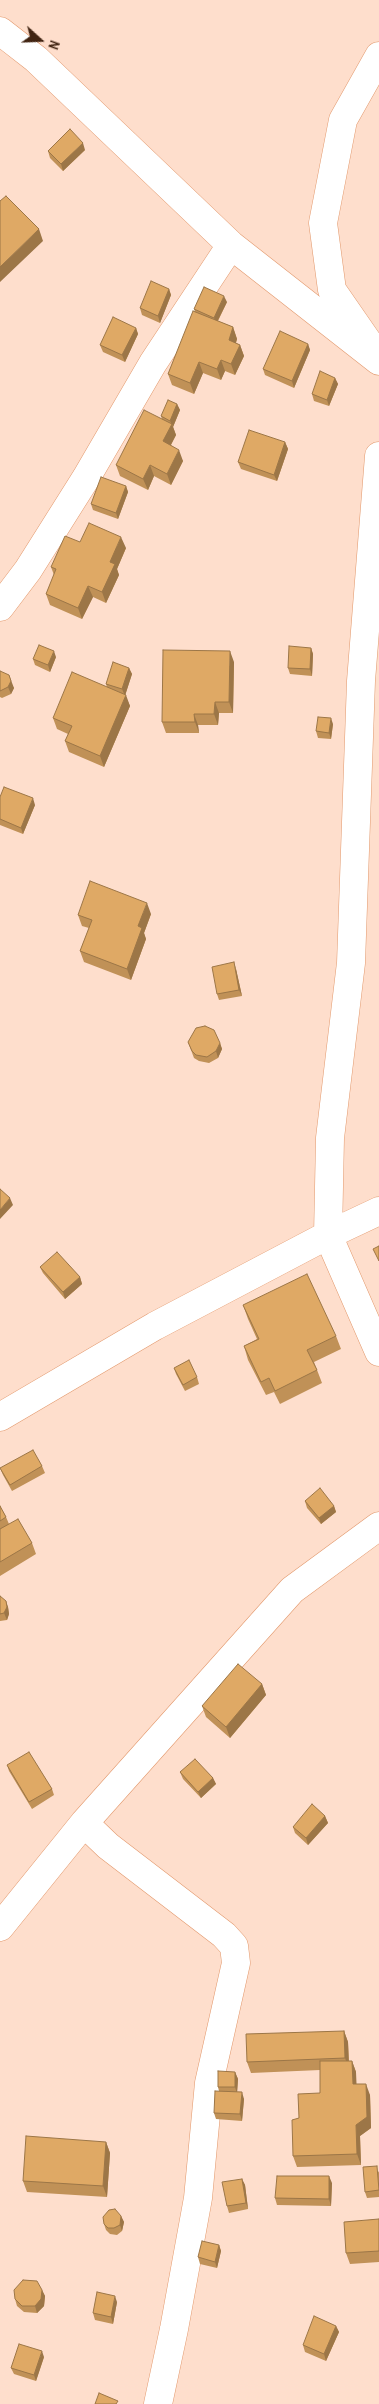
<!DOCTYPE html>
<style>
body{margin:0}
#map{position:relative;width:379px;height:2404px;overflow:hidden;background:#fedecc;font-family:"Archivo Narrow",sans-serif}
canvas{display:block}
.north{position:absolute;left:15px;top:15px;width:50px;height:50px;-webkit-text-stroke:4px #fedecc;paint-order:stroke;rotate:110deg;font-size:14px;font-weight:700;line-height:20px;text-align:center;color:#412412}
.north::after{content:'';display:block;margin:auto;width:18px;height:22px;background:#412412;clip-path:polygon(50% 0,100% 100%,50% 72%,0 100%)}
</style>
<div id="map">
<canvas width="379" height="2404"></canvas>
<div class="north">N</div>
</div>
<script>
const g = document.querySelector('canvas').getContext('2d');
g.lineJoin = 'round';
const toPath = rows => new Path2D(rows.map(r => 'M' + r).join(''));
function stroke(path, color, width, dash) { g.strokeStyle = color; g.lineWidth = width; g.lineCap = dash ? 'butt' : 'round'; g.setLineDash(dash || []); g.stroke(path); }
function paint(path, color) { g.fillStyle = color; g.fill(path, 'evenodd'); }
const minor = toPath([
 [0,31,36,59,231,245,379,361],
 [368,342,332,290,323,223,343,120,379,56],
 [379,456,361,681,351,963,330,1138,328,1235,379,1352],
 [0,607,28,570,86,478,153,363,231,245],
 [0,1417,155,1326,328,1235,379,1211],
 [84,1823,108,1846,224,1935,234,1946,236,1963,209,2083,198,2198,174,2329,158,2404],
 [0,1927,84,1823,292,1590,379,1526]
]);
stroke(minor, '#e2986c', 29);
stroke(minor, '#fff', 28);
paint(toPath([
 [85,150,63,171,50,158,48,151],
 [169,289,171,295,160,323,142,315,140,308],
 [227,302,218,321,233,327,237,339,236,343,240,345,244,356,235,375,225,371,221,380,203,373,194,394,172,385,168,374,195,312,194,309],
 [136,328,138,334,125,362,103,352,100,345],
 [308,344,310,350,294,388,265,375,263,369],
 [335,378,338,384,329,406,314,401,312,394],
 [177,404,180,410,173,427,176,435,171,445,183,461,171,485,154,476,148,490,120,476,116,465,162,419,161,416],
 [285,442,288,449,277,481,241,469,238,462],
 [126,486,128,492,118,519,93,510,91,504],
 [80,542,126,548,117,569,119,575,106,603,93,597,82,619,50,605,46,594,54,575,51,567],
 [311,648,313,654,312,676,290,674,288,668],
 [56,657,50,672,35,665,33,659],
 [234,662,233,713,219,713,218,725,198,725,199,733,166,733,162,722],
 [129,668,132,674,125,695,130,706,104,767,69,752,65,741,68,734,57,729,53,718,107,687,106,684],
 [0,671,14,688,11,694,2,698,0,697],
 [333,724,331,739,318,738,316,731],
 [0,797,35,805,23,834,0,825],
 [151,914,144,933,146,939,131,980,84,962,80,951,89,928,82,926,78,915],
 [236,969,242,996,219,1000,217,994],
 [188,1042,220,1043,222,1049,218,1058,209,1063,199,1061,194,1058],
 [40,1267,80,1277,82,1284,65,1299,43,1273],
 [243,1305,336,1336,341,1349,314,1362,322,1383,280,1404,274,1392,266,1395,248,1360,244,1346,257,1339,248,1319],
 [174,1368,197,1377,199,1384,185,1391,176,1374],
 [42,1466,45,1473,12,1491,3,1475,0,1468],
 [305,1501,334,1506,336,1512,321,1524,307,1508],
 [0,1506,6,1517,9,1524,32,1543,36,1554,0,1576],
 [0,1596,8,1607,9,1614,7,1620,0,1621],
 [262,1684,266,1695,230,1738,206,1717,202,1706],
 [7,1765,52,1789,54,1795,32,1809,9,1771],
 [180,1772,213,1778,216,1784,201,1798,183,1779],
 [325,1816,328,1823,308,1845,295,1833,293,1827],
 [344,2031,348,2042,349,2061,352,2061,356,2072,356,2084,370,2095,371,2128,360,2136,361,2165,297,2167,293,2156,299,2118,320,2093,320,2070,251,2073,247,2062],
 [235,2072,238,2079,237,2092,244,2099,242,2121,216,2119,214,2113,219,2091,218,2087],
 [106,2142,110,2153,107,2197,27,2192,23,2181],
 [379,2171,379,2197,367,2198,365,2192],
 [242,2179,245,2185,248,2209,229,2213,227,2206],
 [332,2183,331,2206,277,2205,275,2198],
 [121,2216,124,2222,122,2231,117,2235,110,2234,106,2230,104,2224],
 [379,2219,379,2262,350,2264,346,2253],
 [219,2245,221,2251,217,2268,200,2264,198,2257],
 [42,2290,45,2296,44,2306,37,2313,24,2312,17,2306,15,2299],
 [117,2302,113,2324,95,2320,93,2313],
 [336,2326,339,2332,326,2361,305,2352,303,2345],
 [44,2357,36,2381,14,2374,11,2368]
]), '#c09157');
paint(toPath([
 [83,143,85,150,63,171,61,164],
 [39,229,43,241,0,282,0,267],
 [169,289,171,295,160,323,158,316],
 [224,296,227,302,216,324,214,318],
 [233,327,237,339,233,351,229,340],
 [136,328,138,334,125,362,122,355],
 [308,344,310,350,294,388,292,381],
 [240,345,244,356,235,375,231,364],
 [221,360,225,371,221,380,217,369],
 [199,362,203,373,194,394,190,383],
 [335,378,338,384,329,406,327,400],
 [177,404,180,410,173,427,170,421],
 [172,424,176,435,167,452,163,441],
 [285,442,288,449,277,481,274,475],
 [179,450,183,461,171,485,167,474],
 [150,465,154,476,148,490,143,479],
 [126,486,128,492,118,519,116,513],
 [121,537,126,548,117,569,119,575,106,603,102,592,110,562],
 [88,586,93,597,82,619,78,608],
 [311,648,313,654,312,676,310,669],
 [54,651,56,657,50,672,48,665],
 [230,651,234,662,233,713,229,702],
 [129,668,132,674,125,696,122,689],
 [9,675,14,688,11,694,8,687],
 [126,695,130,706,104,767,100,756],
 [215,702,219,713,218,725,214,714],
 [194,714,198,725,199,733,195,722],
 [331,718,333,724,331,739,329,733],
 [33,798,35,805,23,834,21,828],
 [147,903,151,914,144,933,146,939,131,980,127,969,138,926],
 [234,962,236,969,242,996,239,990],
 [220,1043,222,1049,218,1058,216,1051],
 [10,1198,13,1205,0,1219,0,1210],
 [80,1277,82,1284,65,1299,63,1292],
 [334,1506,336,1512,321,1524,319,1518],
 [6,1601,8,1607,9,1614,7,1620,4,1613],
 [262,1684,266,1695,230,1738,226,1727],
 [213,1778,216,1784,201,1798,198,1792],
 [325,1816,328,1823,308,1845,306,1838],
 [344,2031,348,2042,349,2069,345,2058],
 [352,2061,356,2072,357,2095,353,2084],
 [235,2072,238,2079,237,2094,235,2087],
 [366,2084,370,2095,371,2128,360,2136,361,2165,357,2154,356,2125],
 [242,2092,244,2099,242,2121,240,2114],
 [106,2142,110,2153,107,2197,103,2186],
 [329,2176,332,2183,331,2206,329,2199],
 [242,2179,245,2185,248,2209,246,2203],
 [121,2216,124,2222,122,2231,120,2225],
 [219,2245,221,2251,217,2268,215,2262],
 [42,2290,45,2296,44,2306,37,2313,35,2306],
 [115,2296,117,2302,113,2324,111,2317],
 [336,2326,339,2332,326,2361,324,2354],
 [42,2351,44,2357,36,2381,34,2375]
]), '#9c7647');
const building = toPath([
 [70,129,83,143,61,164,48,151,70,129],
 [6,196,39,229,0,267,0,201,6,196],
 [151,281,169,289,158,316,140,308,151,281],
 [204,287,224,296,214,318,194,309,204,287],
 [193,311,233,327,229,340,240,345,231,364,221,360,217,369,199,362,190,383,168,374,193,311],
 [113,317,136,328,122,355,100,345,113,317],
 [280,331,308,344,292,381,263,369,280,331],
 [320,371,335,378,327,400,312,394,320,371],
 [168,400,177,404,170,421,161,416,168,400],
 [144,410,172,424,163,441,179,450,167,474,150,465,143,479,116,465,144,410],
 [249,430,285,442,274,475,238,462,249,430],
 [101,477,126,486,116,513,91,504,101,477],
 [89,523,121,537,110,562,115,564,102,592,88,586,78,608,46,594,56,569,51,567,65,536,80,542,89,523],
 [39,645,54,651,48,665,33,659,39,645],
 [289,646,311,648,310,669,288,668,289,646],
 [163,650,230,651,229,702,215,702,214,714,194,714,195,722,162,722,163,650],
 [113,662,129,668,122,689,106,684,113,662],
 [0,671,9,675,11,681,8,687,0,691,0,671],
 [72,672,126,695,100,756,65,741,72,726,53,718,72,672],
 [318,717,331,718,329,733,316,731,318,717],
 [4,787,33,798,21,828,0,819,0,797,4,787],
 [90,881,147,903,138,926,142,928,127,969,80,951,92,920,78,915,90,881],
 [234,962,239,990,217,994,212,967,234,962],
 [205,1026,214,1030,220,1043,216,1051,207,1057,196,1055,192,1051,188,1042,196,1028,205,1026],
 [0,1189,10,1198,0,1210,0,1189],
 [379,1246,379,1261,373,1249,379,1246],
 [57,1252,80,1277,63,1292,40,1267,57,1252],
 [307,1274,336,1336,307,1350,317,1370,275,1391,269,1378,261,1382,244,1346,259,1339,243,1305,307,1274],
 [189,1360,197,1377,183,1385,174,1368,189,1360],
 [33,1450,42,1466,10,1485,0,1468,33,1450],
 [320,1488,334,1506,319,1518,305,1501,320,1488],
 [0,1506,6,1517,0,1521,0,1506],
 [18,1519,32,1543,0,1562,0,1529,18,1519],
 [0,1596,6,1601,7,1607,4,1613,0,1614,0,1596],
 [238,1664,262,1684,226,1727,202,1706,238,1664],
 [29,1752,52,1789,29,1802,7,1765,29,1752],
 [195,1759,213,1778,198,1792,180,1772,195,1759],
 [312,1804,325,1816,306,1838,293,1827,312,1804],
 [344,2031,345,2058,247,2062,246,2034,344,2031],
 [320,2061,352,2061,353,2084,366,2084,367,2117,356,2125,357,2154,293,2156,292,2120,299,2118,298,2094,320,2093,320,2061],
 [218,2071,235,2072,235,2087,218,2087,218,2071],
 [215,2091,242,2092,240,2114,214,2113,215,2091],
 [26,2136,106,2142,103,2186,23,2181,26,2136],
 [377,2166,379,2190,365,2192,363,2167,377,2166],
 [277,2176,329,2176,329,2199,275,2198,277,2176],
 [242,2179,246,2203,227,2206,222,2182,242,2179],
 [115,2209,121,2216,120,2225,114,2228,108,2228,104,2224,103,2217,109,2210,115,2209],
 [379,2219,379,2251,346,2253,344,2222,379,2219],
 [202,2241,219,2245,215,2262,198,2257,202,2241],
 [23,2280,37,2281,42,2290,41,2299,35,2306,22,2306,15,2299,14,2290,23,2280],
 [97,2292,115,2296,111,2317,93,2313,97,2292],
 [314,2316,336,2326,324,2354,303,2345,314,2316],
 [19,2344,42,2351,34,2375,11,2368,19,2344],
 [99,2393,118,2401,116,2404,95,2404,99,2393]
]);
paint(building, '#dfa965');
stroke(building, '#9c7647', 1);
</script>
